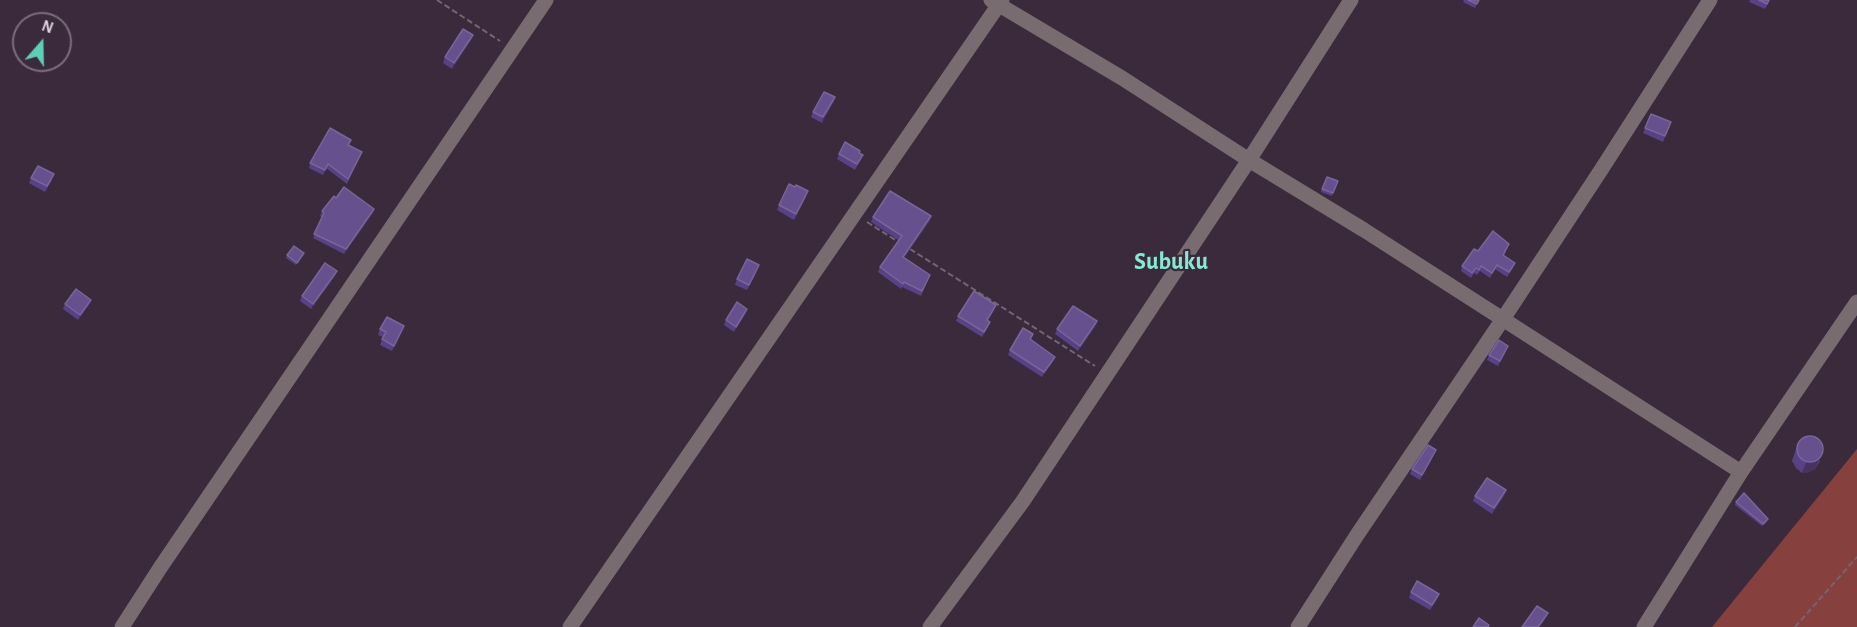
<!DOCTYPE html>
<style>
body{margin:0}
#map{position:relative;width:1857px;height:627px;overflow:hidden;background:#3a2a3b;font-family:"Alegreya Sans",sans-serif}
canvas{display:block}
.north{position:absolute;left:12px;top:12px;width:60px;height:60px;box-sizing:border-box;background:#3a2a3b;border:2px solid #7b6d7b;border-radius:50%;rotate:20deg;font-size:16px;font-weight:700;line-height:24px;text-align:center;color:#dcd1dc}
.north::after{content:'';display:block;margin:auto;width:21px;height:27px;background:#5eceb8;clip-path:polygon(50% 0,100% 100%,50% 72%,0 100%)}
</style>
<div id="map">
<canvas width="1857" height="627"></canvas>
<div class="north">N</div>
</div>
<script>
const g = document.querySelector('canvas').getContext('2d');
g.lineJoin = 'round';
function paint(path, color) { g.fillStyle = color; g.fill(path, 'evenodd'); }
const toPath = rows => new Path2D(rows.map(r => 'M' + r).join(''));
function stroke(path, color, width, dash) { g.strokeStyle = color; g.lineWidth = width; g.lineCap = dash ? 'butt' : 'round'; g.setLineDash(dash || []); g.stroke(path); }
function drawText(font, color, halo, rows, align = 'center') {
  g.font = font + ' "Alegreya Sans",sans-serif'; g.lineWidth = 4.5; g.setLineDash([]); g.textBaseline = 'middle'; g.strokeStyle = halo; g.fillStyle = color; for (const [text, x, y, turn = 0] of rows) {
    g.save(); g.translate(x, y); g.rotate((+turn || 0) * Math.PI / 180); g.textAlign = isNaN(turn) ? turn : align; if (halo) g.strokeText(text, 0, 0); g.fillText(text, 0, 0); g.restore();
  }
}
paint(toPath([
 [1857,449,1857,627,1712,627]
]), '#86403e');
stroke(toPath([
 [437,0,500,41],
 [867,222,900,243],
 [910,249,1095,366],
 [1795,627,1857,557]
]), '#736574', 2, [6, 3]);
stroke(toPath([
 [991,0,1122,78,1249,160,1364,230,1741,472,1857,302],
 [122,627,160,568,546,0],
 [570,627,1002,0],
 [930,627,1023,501,1249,160,1351,0],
 [1298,627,1357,535,1503,319,1601,170,1710,0],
 [1644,627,1741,472]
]), '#786c70', 15);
paint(toPath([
 [1464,0,1479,0,1475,8,1463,2],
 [1750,0,1770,0,1765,9,1749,2],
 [471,40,452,69,443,63,445,57],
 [835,97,833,103,822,123,811,117,813,112],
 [1651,114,1671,122,1663,142,1643,133],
 [349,145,362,152,347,184,326,168,323,175,309,168,310,163],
 [860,153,863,155,855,170,837,159,839,154],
 [1327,177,1338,181,1332,196,1321,192],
 [31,178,52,180,45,192,29,183],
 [806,197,794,220,777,210,779,205],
 [336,198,374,209,373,213,344,254,313,238,322,218,320,216,322,211],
 [931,216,929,222,904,258,928,280,921,296,902,287,901,289,878,272,880,267,898,240,871,222,873,217],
 [1509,244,1504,256,1513,268,1507,277,1495,269,1490,278,1480,271,1477,275,1474,273,1471,278,1461,271,1462,266],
 [304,253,296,265,286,258,287,255],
 [757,271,747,290,735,285,737,279],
 [335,276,311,309,300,301,302,296],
 [65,304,89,305,78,320,63,309],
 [747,309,745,314,734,332,724,325,726,320],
 [994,310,988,320,988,327,982,337,956,321,958,316],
 [1097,321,1095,327,1078,351,1055,334,1057,329],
 [404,326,392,351,380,345,383,337,378,335,380,329],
 [1033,334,1031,339,1053,362,1042,377,1008,355,1010,350],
 [1508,346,1498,366,1487,360,1489,355],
 [1799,440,1820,461,1815,469,1807,473,1802,473,1796,468,1792,461],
 [1434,455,1420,480,1410,474,1412,469],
 [1506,490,1504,496,1492,514,1473,501,1475,496],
 [1736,502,1767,522,1762,526,1735,505],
 [1411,592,1437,599,1430,610,1409,598]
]), '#584285');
paint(toPath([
 [473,35,471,40,452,69,454,63],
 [835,97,833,103,822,123,823,117],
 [374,209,373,213,344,254,346,249],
 [931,216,929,222,901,262,903,257],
 [337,271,335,276,311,309,313,304],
 [91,300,89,305,78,320,80,315],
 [747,309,745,314,734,332,736,327],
 [1097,321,1095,327,1078,351,1080,346],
 [1055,357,1053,362,1042,377,1044,372],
 [1436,450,1434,455,1420,480,1422,475],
 [1823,451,1815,469,1807,473,1802,473,1806,462],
 [1506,490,1504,496,1492,514,1494,508],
 [1548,613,1546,618,1540,627,1538,627]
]), '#463263');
const building = toPath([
 [1468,0,1479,0,1477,4,1468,0],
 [1759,0,1769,0,1767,4,1759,0],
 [463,29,473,35,454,63,445,57,463,29],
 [824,92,835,97,823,117,813,112,824,92],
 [1651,114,1671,122,1665,136,1645,128,1651,114],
 [330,128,351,140,348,145,362,152,348,179,328,164,325,170,310,163,330,128],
 [845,142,860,151,859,153,863,155,857,164,839,154,845,142],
 [38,166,54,174,47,186,31,178,38,166],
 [1327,177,1338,181,1333,193,1322,189,1327,177],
 [789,184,795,187,796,185,808,191,796,214,779,205,789,184],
 [344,187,374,209,346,249,314,234,324,213,322,211,334,196,336,198,344,187],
 [890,191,931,216,903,257,930,275,922,291,904,282,903,284,880,267,902,236,873,217,890,191],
 [1493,231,1509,244,1503,255,1515,263,1509,272,1497,265,1492,273,1481,266,1479,270,1476,268,1472,273,1462,266,1474,249,1478,251,1493,231],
 [294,246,304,253,297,263,287,255,294,246],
 [747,259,759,265,749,285,737,279,747,259],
 [325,263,337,271,313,304,302,296,325,263],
 [76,289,91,300,80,315,65,304,76,289],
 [974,291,996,305,987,320,990,322,984,332,958,316,974,291],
 [737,302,747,309,736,327,726,320,737,302],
 [1073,306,1097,321,1080,346,1057,329,1073,306],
 [387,317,404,326,394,346,382,339,386,332,380,329,387,317],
 [1023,328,1033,334,1030,339,1055,357,1044,372,1010,350,1023,328],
 [1499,340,1508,346,1500,361,1489,355,1499,340],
 '1797 449a13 13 0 1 1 26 0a13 13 0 1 1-26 0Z',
 [1428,445,1436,450,1422,475,1412,469,1428,445],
 [1487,478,1506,490,1494,508,1475,496,1487,478],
 [1744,493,1768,519,1763,524,1736,502,1744,493],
 [1417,581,1439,594,1432,605,1411,592,1417,581],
 [1537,606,1548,613,1538,627,1522,627,1537,606],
 [1479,618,1489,625,1488,627,1473,627,1479,618]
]);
paint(building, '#66518e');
stroke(building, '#79659a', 1.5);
drawText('bold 24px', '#85ead4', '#3a2a3b', [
 ["Subuku",1171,262]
]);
</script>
